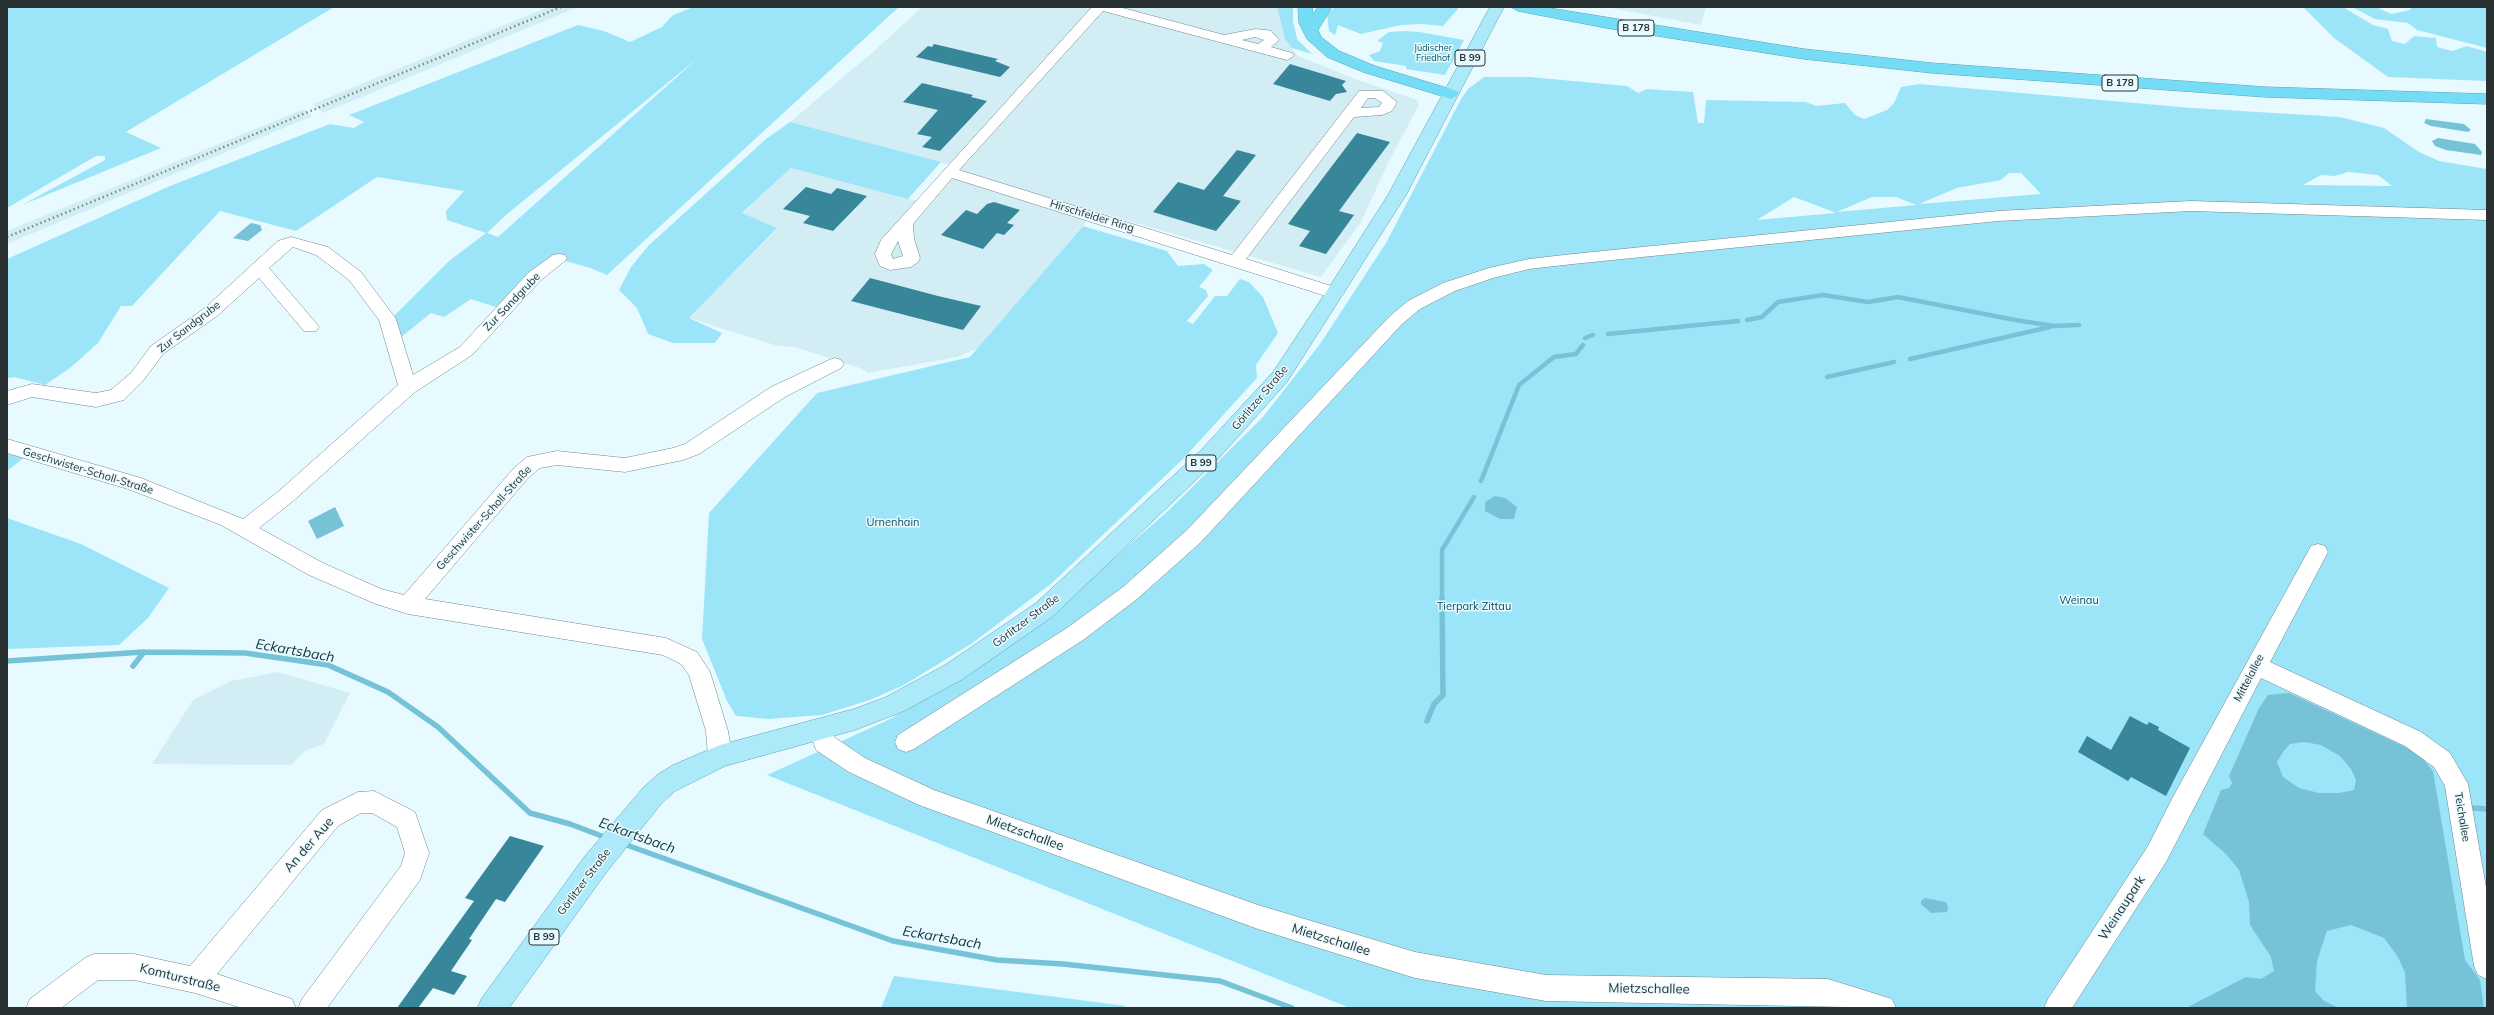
<!DOCTYPE html>
<meta charset="utf-8">
<style>
body{margin:0}
#map{position:relative;width:2494px;height:1015px;overflow:hidden;background:#e7faff;font-family:Mulish,sans-serif}
canvas{display:block}
.frame{position:absolute;inset:0;border:8px solid #2a3133;pointer-events:none}
</style>
<div id="map">
<canvas width="2494" height="1015"></canvas>
<div class="frame"></div>
</div>
<script>
const g = document.querySelector('canvas').getContext('2d');
g.lineJoin = 'round';
function paint(path, color) { g.fillStyle = color; g.fill(path, 'evenodd'); }
const toPath = rows => new Path2D(rows.map(r => 'M' + r).join(''));
function stroke(path, color, width, dash) { g.strokeStyle = color; g.lineWidth = width; g.lineCap = dash ? 'butt' : 'round'; g.setLineDash(dash || []); g.stroke(path); }
function drawText(font, color, halo, rows, align = 'center') {
  g.font = font + ' Mulish,sans-serif'; g.lineWidth = 3; g.setLineDash([]); g.textBaseline = 'middle'; g.strokeStyle = halo; g.fillStyle = color; for (const [text, x, y, turn = 0] of rows) {
    g.save(); g.translate(x, y); g.rotate((+turn || 0) * Math.PI / 180); g.textAlign = isNaN(turn) ? turn : align; if (halo) g.strokeText(text, 0, 0); g.fillText(text, 0, 0); g.restore();
  }
}
paint(toPath([
 [548,7,578,7,323,113,313,104],
 [922,7,1277,7,1285,39,1298,56,1355,79,1417,100,1419,105,1389,161,1361,222,1321,277,1095,211,979,348,957,357,868,373,860,368,795,347,778,346,689,318,777,229,742,214,791,168,929,204,961,168,790,122,873,52],
 [1606,7,1706,7,1701,25],
 [304,109,312,116,7,244,7,231],
 [278,672,350,693,324,744,306,750,291,765,152,764,193,700,231,681]
]), '#d2edf4');
paint(toPath([
 [7,7,334,7,126,132,161,148,22,205,105,160,105,156,96,156,7,208],
 [694,7,899,7,607,275,590,268,555,258,502,309,471,299,444,317,431,313,400,338,391,319,449,261,486,233,447,220,446,211,464,191,377,177,296,231,220,211,132,306,121,306,98,343,70,368,45,385,14,377,7,378,7,259,170,186,330,124,354,128,364,122,349,115,578,25,604,31,630,42,662,27,673,15],
 [698,58,498,237,487,233,506,215],
 [1277,7,1293,7,1293,21,1297,39,1312,54,1292,48,1285,39],
 [1335,7,1456,7,1458,9,1443,26,1422,24,1401,25,1361,34,1338,25,1335,35,1329,31,1327,15],
 [2303,7,2343,7,2373,25,2388,29,2392,41,2405,44,2414,36,2436,38,2437,47,2452,51,2467,46,2487,52,2487,81,2388,77,2334,38],
 [2352,7,2376,7,2391,14,2410,10,2411,7,2487,7,2487,48,2417,30,2408,23,2375,19],
 [1404,31,1420,32,1464,40,1445,75,1406,69,1406,66,1374,61,1369,55,1380,51,1383,43,1377,41,1389,32],
 [1484,77,1530,77,1627,86,1638,93,1647,89,1693,92,1698,123,1704,123,1706,100,1805,102,1817,106,1845,103,1855,115,1864,119,1887,110,1894,103,1901,87,1919,84,2192,108,2340,117,2384,128,2419,152,2439,161,2487,169,2487,1008,1350,1008,767,775,888,720,966,674,1053,612,1169,510,1263,417,1320,344,1386,243,1461,99,1468,89],
 [2348,172,2378,175,2392,186,2303,185,2321,175,2335,176],
 [2009,173,2021,173,2041,194,1919,204,1957,188,2001,180],
 [1794,197,1834,212,1835,213,1757,220],
 [1872,197,1896,197,1916,205,1837,212],
 [790,122,941,162,908,199,791,168,742,213,777,228,689,318,722,333,715,343,673,343,648,334,637,308,619,290,631,267,648,246,766,139],
 [1083,226,1167,251,1178,266,1204,264,1213,270,1199,287,1206,290,1208,296,1187,321,1193,324,1215,296,1227,296,1240,279,1249,282,1263,297,1278,333,1256,365,1257,378,1183,459,1052,583,971,644,904,685,870,700,822,715,768,719,736,716,727,701,702,639,709,513,817,393,970,357],
 [7,452,25,457,7,471],
 [7,518,81,544,169,588,148,618,119,645,7,649],
 [894,976,1126,1006,1121,1008,881,1008]
]), '#9ce5f9');
paint(toPath([
 [2426,119,2464,124,2471,130,2468,132,2431,126,2424,123],
 [2438,138,2475,144,2482,152,2481,155,2446,150,2435,146,2432,141],
 [251,223,260,225,262,230,248,241,233,238],
 [1495,496,1505,498,1517,507,1514,519,1500,519,1485,511,1485,502],
 [335,507,344,526,317,539,308,521],
 [2289,693,2418,753,2433,771,2465,960,2480,980,2484,1008,2407,1008,2405,973,2398,957,2384,938,2351,925,2327,931,2317,961,2315,991,2324,1001,2339,1008,2186,1008,2246,977,2261,979,2274,971,2271,957,2250,925,2249,902,2239,870,2227,855,2203,834,2221,790,2229,788,2232,783,2229,776,2259,708,2268,695],
 [2304,742,2321,745,2340,756,2351,769,2356,780,2354,790,2339,793,2319,793,2299,788,2283,777,2277,762,2283,752,2290,744],
 [1925,898,1946,902,1948,907,1947,912,1931,913,1921,904,1921,901]
]), '#76c3d7');
stroke(toPath([
 [1747,320,1762,317,1778,302,1823,295,1868,302,1898,297,2015,320,2054,326,2079,325],
 [1608,334,1738,321],
 [1585,338,1593,335],
 [1910,359,2050,327],
 [1827,377,1894,362],
 [1481,481,1519,385,1554,357,1576,354,1583,345],
 [1442,599,1442,550,1474,497]
]), '#76c3d7', 4.5);
stroke(toPath([
 [7,661,144,652,245,653,328,665,388,692,438,727,530,813,570,824,607,838],
 [133,666,144,652],
 [1427,721,1434,704,1443,695,1442,598],
 [2472,808,2487,809],
 [624,844,893,941,997,960,1063,964,1220,981,1292,1008]
]), '#76c3d7', 5.5);
paint(toPath([
 [934,44,998,59,995,61,1010,67,1000,77,916,57,928,46,932,47],
 [1290,64,1346,81,1342,85,1347,92,1336,94,1330,101,1273,84],
 [922,83,973,95,971,97,987,101,940,151,922,147,932,137,917,134,938,110,903,102],
 [1357,133,1390,142,1339,211,1354,215,1326,254,1299,246,1310,231,1288,224],
 [1237,150,1256,155,1223,196,1241,201,1216,231,1153,212,1178,182,1204,190],
 [806,187,831,194,837,188,867,196,833,231,803,223,810,216,783,209],
 [994,202,1020,210,1007,223,1014,225,1004,235,997,233,983,249,941,235,966,210,977,214,987,204],
 [870,278,938,296,981,306,963,330,851,301],
 [2130,716,2147,725,2149,722,2159,727,2158,730,2190,748,2166,796,2131,777,2128,781,2078,752,2087,736,2111,750],
 [510,836,544,846,505,902,496,899,469,939,472,940,451,971,467,976,454,995,433,988,418,1008,397,1008,474,901,465,898]
]), '#378699');
const minor = toPath([
 [1092,7,1119,7,1224,35,1255,29,1266,30,1271,31,1279,40,1271,47,1292,53,1294,56,1287,60,1103,11,959,170,1232,255,1359,91,1383,91,1397,102,1392,111,1382,115,1354,117,1246,259,1341,289,1344,293,1341,297,1329,297,952,178,913,224,914,239,920,258,918,262,911,267,890,270,880,266,875,254,881,240,1092,7],
 [1255,37,1264,40,1258,44,1242,40,1255,37],
 [1368,98,1375,98,1382,103,1379,107,1361,108,1368,98],
 [898,241,903,256,893,259,891,254,898,241],
 [2191,201,2487,210,2487,220,2191,211,1998,221,1573,264,1529,269,1493,278,1455,291,1420,309,1402,324,1201,542,1137,599,1083,640,914,749,906,752,898,749,895,742,898,735,1067,628,1123,587,1187,530,1390,316,1408,301,1443,283,1489,268,1529,259,1573,254,1998,211,2191,201],
 [291,237,328,247,361,272,396,319,413,375,460,347,528,273,553,255,559,254,565,255,567,259,540,281,472,355,415,392,293,501,259,528,323,563,381,589,404,595,514,468,527,457,557,451,625,458,673,448,685,444,771,387,829,360,835,358,841,360,844,364,841,368,785,397,699,454,683,460,625,472,557,465,540,468,528,478,425,599,666,638,697,652,710,672,728,731,732,756,728,763,720,766,712,763,708,756,706,731,689,675,681,664,663,655,408,614,376,604,309,575,221,525,128,489,7,453,7,439,141,478,243,519,279,491,398,385,379,320,349,280,316,255,293,247,269,268,316,323,319,327,316,331,304,331,259,278,217,316,163,354,143,381,124,400,96,407,32,397,7,405,7,391,32,384,96,393,111,390,131,373,151,346,205,308,278,241,291,237],
 [2318,544,2325,546,2328,552,2270,662,2421,732,2450,753,2468,784,2487,893,2487,979,2478,975,2474,966,2445,786,2434,767,2405,746,2261,678,2166,862,2072,1008,2044,1008,2048,999,2148,846,2173,797,2311,546,2318,544],
 [820,719,828,722,834,737,865,758,934,790,1258,905,1415,952,1546,975,1828,979,1892,999,1896,1008,1546,1001,1415,978,1258,929,919,805,849,772,816,750,809,729,812,722,820,719],
 [374,791,415,812,429,853,420,880,327,1008,298,1008,302,999,401,866,405,853,397,827,372,813,361,813,338,826,217,974,292,999,296,1008,242,1008,195,993,134,980,98,980,61,1008,26,1008,30,999,85,958,94,954,134,954,190,966,322,810,358,792,374,791]
]);
const major = toPath([
 [1490,7,1504,7,1406,195,1287,382,1218,459,1052,617,963,679,904,711,855,730,725,766,675,791,661,804,605,874,509,1008,477,1008,482,998,585,856,643,788,657,775,673,765,720,745,854,709,886,697,945,665,1036,603,1202,449,1273,372,1328,289,1388,195,1490,7]
]);
const highway = toPath([
 [1298,7,1312,7,1313,14,1318,7,1332,7,1318,30,1321,37,1339,51,1375,66,1457,91,1459,94,1451,99,1445,97,1363,72,1327,57,1307,39,1299,23,1298,7],
 [1511,7,1543,7,1804,49,1932,63,2265,87,2487,94,2487,104,2265,97,1932,73,1804,59,1606,28,1518,11,1511,7]
]);
stroke(minor, '#748589', 1);
stroke(major, '#5ba0b2', 1);
stroke(highway, '#5ba0b2', 1);
paint(minor, '#fff');
paint(major, '#aceafa');
paint(highway, '#75dcf6');
stroke(toPath([
 [7,237,561,7]
]), '#7d8a8d', 2.5, [1.5, 3]);
drawText('9px', '#0a505e', '#e7faff', [
 ["Jüdischer",1433,48],
 ["Friedhof",1433,58]
]);
for (const [x, y, w] of [
 [1636,28,36],
 [1470,58,30],
 [2120,83,36],
 [1201,463,30],
 [544,937,30]
]) { const box = new Path2D(); box.roundRect(x - w / 2, y - 8, w, 16, 3); g.fillStyle = '#e7faff'; g.fill(box); stroke(box, '#2a3133', 1); }
drawText('bold 10px', '#2a3133', null, [
 ["B 178",1636,28],
 ["B 99",1470,58],
 ["B 178",2120,83],
 ["B 99",1201,463],
 ["B 99",544,937]
]);
drawText('11px', '#2a3133', '#e7faff', [
 ["Hirschfelder Ring",1092,216,17],
 ["Zur Sandgrube",512,302,-46],
 ["Zur Sandgrube",189,327,-38],
 ["Görlitzer Straße",1260,398,-50],
 ["Geschwister-Scholl-Straße",88,471,17],
 ["Geschwister-Scholl-Straße",484,518,-48],
 ["Görlitzer Straße",1026,621,-37],
 ["Mittelallee",2249,678,-62],
 ["Teichallee",2462,817,80],
 ["Görlitzer Straße",584,882,-53]
]);
drawText('11px', '#0a505e', '#e7faff', [
 ["Urnenhain",893,523],
 ["Weinau",2079,601],
 ["Tierpark Zittau",1474,607]
]);
drawText('13px', '#2a3133', '#e7faff', [
 ["Mietzschallee",1025,833,20],
 ["An der Aue",309,845,-49],
 ["Weinaupark",2122,908,-57],
 ["Mietzschallee",1331,940,17],
 ["Komturstraße",180,978,14],
 ["Mietzschallee",1649,989,1]
]);
drawText('italic 14px', '#0c323b', '#e7faff', [
 ["Eckartsbach",295,651,10],
 ["Eckartsbach",637,836,20],
 ["Eckartsbach",942,938,10]
]);
</script>
